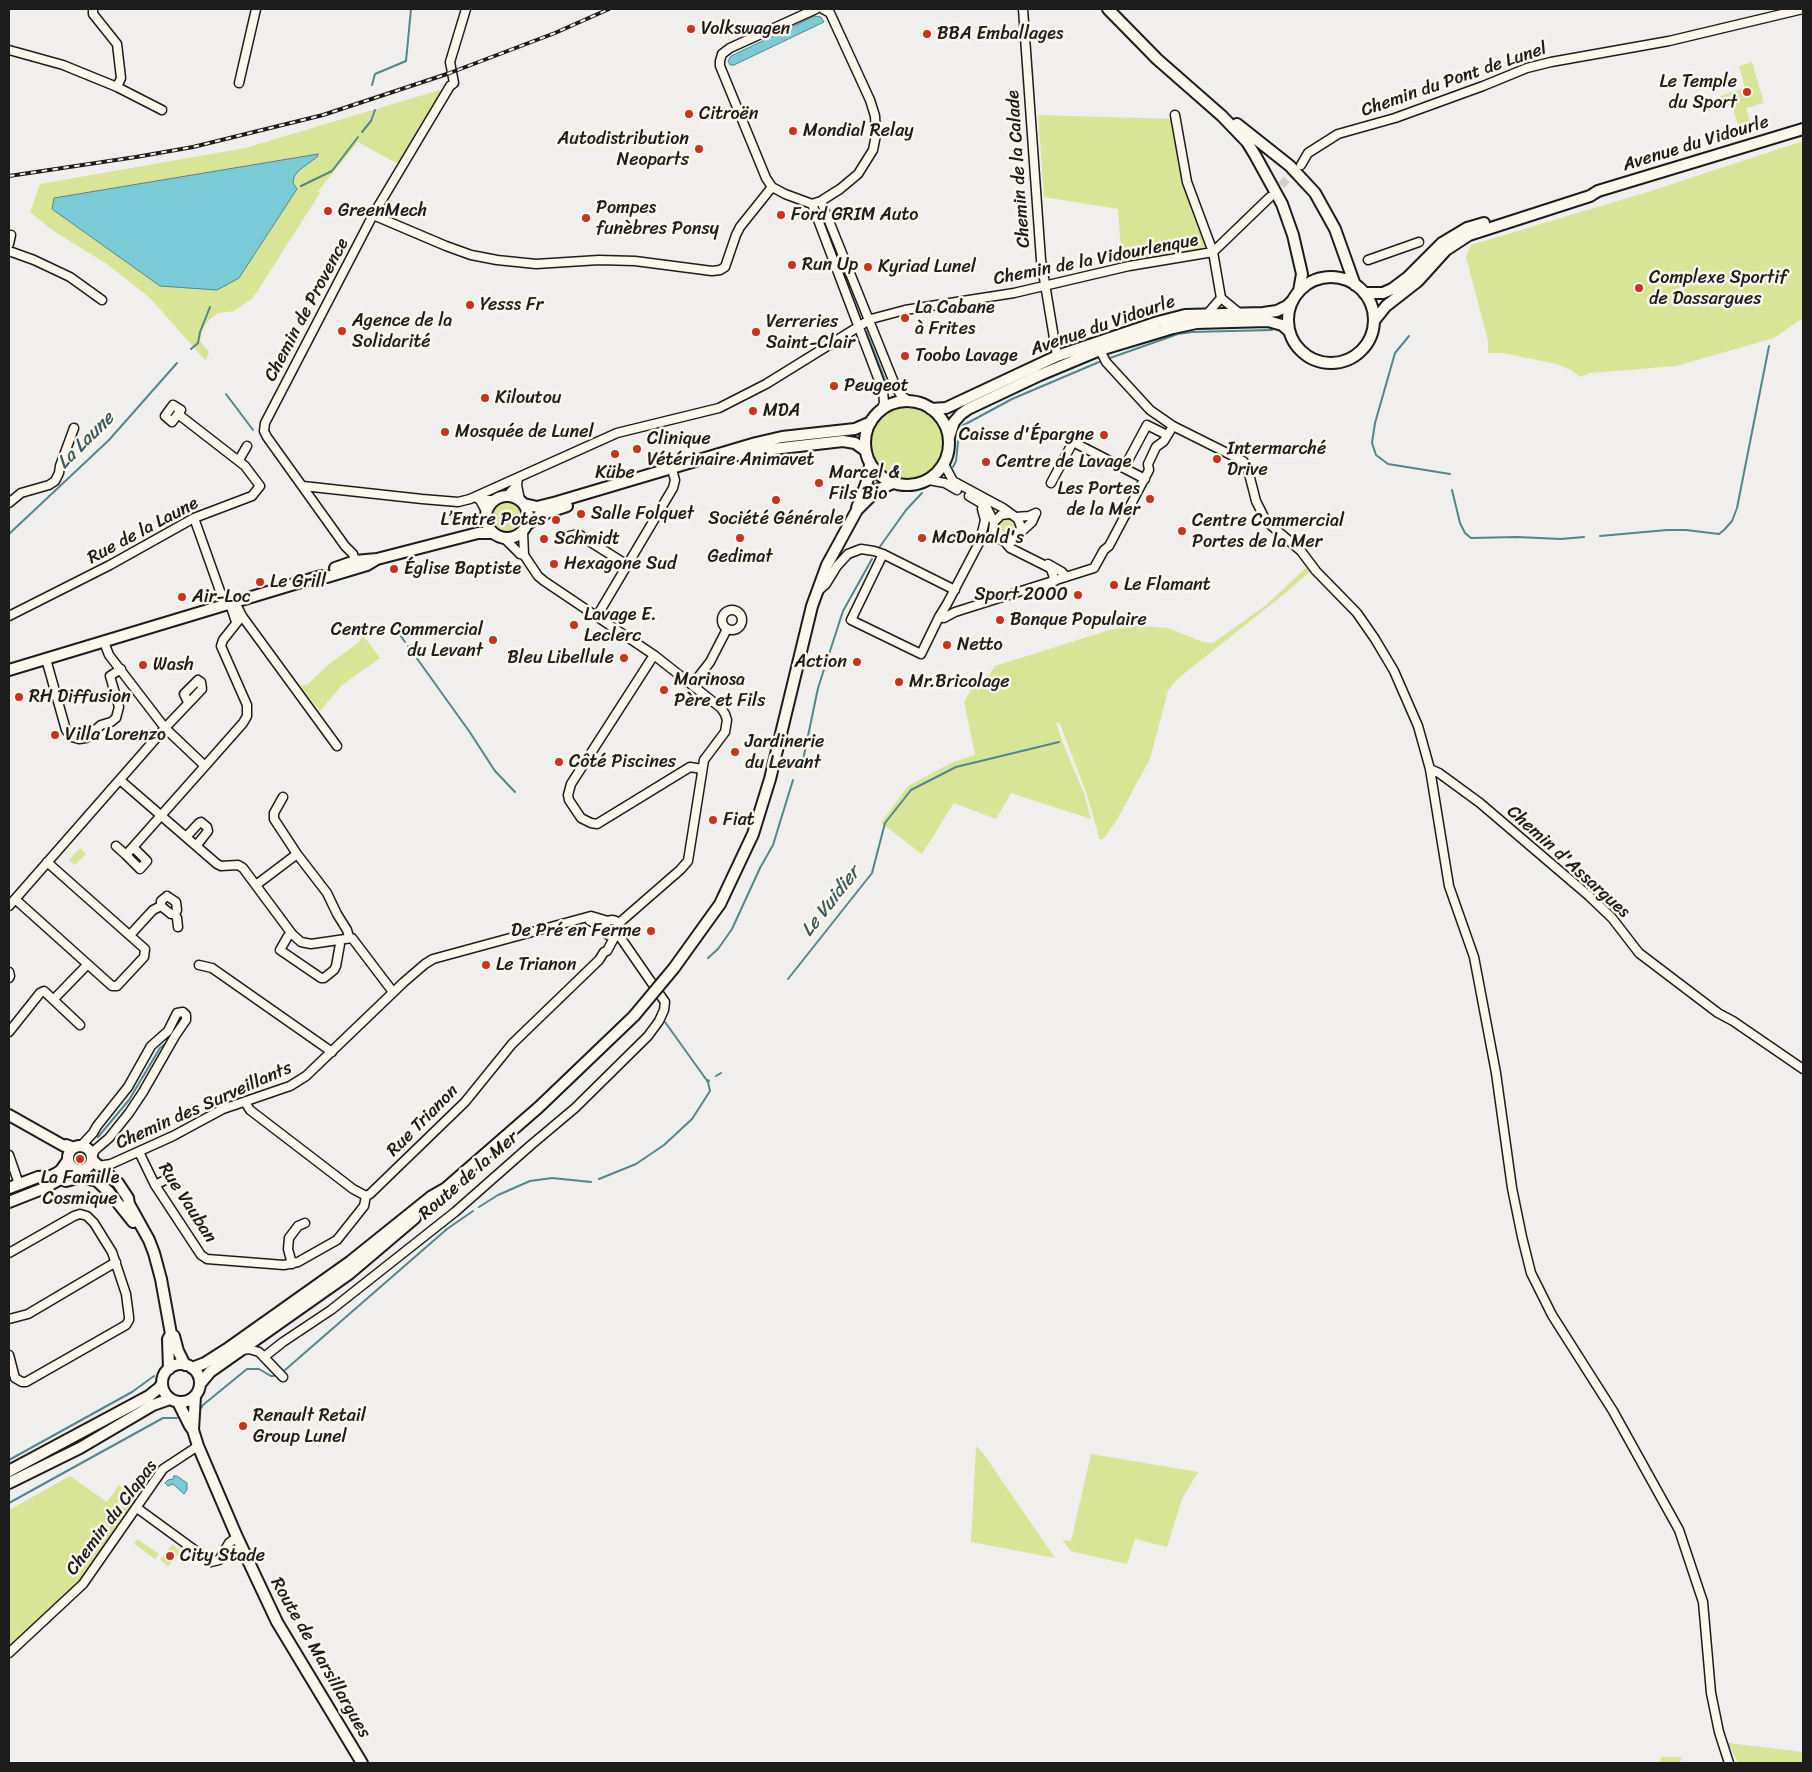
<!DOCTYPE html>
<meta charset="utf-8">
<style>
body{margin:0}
#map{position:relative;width:1812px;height:1772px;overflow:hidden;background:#f0efee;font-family:Sriracha,sans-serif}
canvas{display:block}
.frame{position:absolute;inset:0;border:10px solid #1c1c1c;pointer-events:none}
</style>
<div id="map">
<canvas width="1812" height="1772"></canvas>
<div class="frame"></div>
</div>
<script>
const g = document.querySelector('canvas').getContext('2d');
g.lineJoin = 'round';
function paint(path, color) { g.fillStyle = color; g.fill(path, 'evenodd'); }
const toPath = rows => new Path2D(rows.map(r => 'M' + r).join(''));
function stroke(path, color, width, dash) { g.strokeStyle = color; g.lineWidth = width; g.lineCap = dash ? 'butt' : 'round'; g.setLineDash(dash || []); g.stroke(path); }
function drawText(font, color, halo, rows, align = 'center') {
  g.font = font + ' Sriracha,sans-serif'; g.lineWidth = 5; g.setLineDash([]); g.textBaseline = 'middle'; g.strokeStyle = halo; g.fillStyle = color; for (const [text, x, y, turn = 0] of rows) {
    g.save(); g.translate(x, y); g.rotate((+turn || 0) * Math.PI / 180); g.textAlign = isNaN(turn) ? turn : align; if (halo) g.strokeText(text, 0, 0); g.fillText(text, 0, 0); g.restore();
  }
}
paint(toPath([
 [1752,62,1764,103,1746,108,1750,121,1738,125,1732,105,1723,107,1720,96,1745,88,1739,66],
 [440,90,442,94,398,164,358,142,318,191,320,193,253,298,234,311,218,313,208,321,202,331,200,341,209,352,206,361,150,298,107,264,52,230,30,212,40,184,245,148],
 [1038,115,1174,119,1206,243,1203,251,1122,263,1118,209,1044,197],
 [1803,141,1803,319,1797,322,1774,338,1676,366,1590,373,1580,377,1571,370,1556,364,1503,353,1488,353,1488,341,1466,257,1471,245,1657,189],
 '871 443a37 37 0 1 1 74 0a37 37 0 1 1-74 0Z',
 '491 517a16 16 0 1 1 32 0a16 16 0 1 1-32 0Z',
 '997 528a10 10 0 1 1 20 0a10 10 0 1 1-20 0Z',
 [1309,565,1312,570,1283,595,1181,676,1172,685,1168,691,1150,759,1115,823,1103,839,1100,840,1086,792,1060,724,1056,722,1064,746,1084,793,1091,819,1011,793,996,819,954,803,922,854,881,823,908,786,951,763,975,755,964,702,976,681,983,685,995,666,1113,629,1137,626,1168,628,1203,642,1213,643,1266,605],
 [363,635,380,658,342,685,320,711,300,686,308,684,328,665,358,643],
 [80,848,86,854,75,865,69,860],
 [976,1446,983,1453,1055,1558,971,1542],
 [1091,1454,1198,1472,1182,1499,1167,1547,1135,1539,1127,1564,1070,1551,1063,1540,1071,1541],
 [70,1476,107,1502,119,1485,139,1499,78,1586,9,1649,9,1510],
 [137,1539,159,1554,155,1559,134,1544],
 [173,1544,180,1552,168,1567,160,1559],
 [1728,1743,1803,1752,1803,1763,1738,1763],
 [1661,1757,1682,1757,1680,1763,1660,1763]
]), '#d8e597');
const water = toPath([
 [815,16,821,17,824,22,734,65,730,65,728,61,731,56,815,16],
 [318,154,317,157,298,171,294,177,293,183,297,189,239,278,217,290,160,286,52,209,54,198,318,154],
 [174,1476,177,1476,187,1483,187,1490,184,1494,173,1484,168,1486,165,1483,168,1480,173,1479,174,1476]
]);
paint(water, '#7bcbd6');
stroke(water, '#55858c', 1);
stroke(toPath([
 [372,85,375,74,406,61,411,9],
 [362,132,371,121,375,110],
 [301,186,332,171,358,137],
 [819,210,860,317],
 [866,331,887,385],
 [1409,336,1395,353,1375,423,1372,443,1376,455,1388,464,1450,474],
 [191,349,198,343,200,332,210,307],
 [1110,358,1178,334,1192,332,1272,330],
 [226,394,253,430],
 [953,467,956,461,959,433,962,426,1012,399,1099,362],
 [1452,490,1460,523,1465,533,1471,538,1517,537,1561,539,1584,537],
 [9,534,109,440,177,363],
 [1600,536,1667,530,1686,530,1719,534,1724,530,1732,521,1737,508,1769,346],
 [879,548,906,510,922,493],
 [400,635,405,642],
 [408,646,469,731,495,771,515,792],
 [803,760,818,688,843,611,872,559],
 [708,958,718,949,732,929,760,868,773,845,793,780],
 [788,979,872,873,885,823,911,790,956,767,1059,742],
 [716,1076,721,1073],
 [708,1080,709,1081],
 [98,1137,129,1100,160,1048,165,1044],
 [599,1179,636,1164,664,1145,692,1119,710,1091,708,1082,665,1022],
 [479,1207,498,1195,530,1181,552,1178,591,1182],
 [285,1370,447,1229,473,1211],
 [201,1408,203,1405,247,1369,259,1369,271,1376,274,1376],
 [9,1460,132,1392,154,1376],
 [9,1503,163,1418,177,1418]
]), '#55858c', 2);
stroke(toPath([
 [1273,194,1298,168]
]), '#d0cfce', 8, [8, 4]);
const minor = toPath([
 [93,9,93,14,117,44,121,78,117,87],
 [816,9,730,48,722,54,720,61,720,66,766,178,772,187,785,194,812,204,821,201,840,189,858,174,873,150,876,135,875,116,870,100,830,13,823,9],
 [1023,9,1041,260,1057,356],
 [9,50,63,65,117,87,162,110],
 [239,83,256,9],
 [1175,115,1187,182,1213,252,1221,298,1238,312],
 [1301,165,1308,153,1338,134,1395,118,1483,86,1527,68,1551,62,1669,41,1803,9],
 [821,201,895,385,900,394,910,402],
 [812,204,883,391,884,402,882,409],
 [373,215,446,246,471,255,497,260,536,264,599,260,635,261,712,271,720,270,725,267,736,235,740,227,772,187],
 [9,244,11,235],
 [9,251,34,260,70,277,102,300],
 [1213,252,1270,197],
 [1368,260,1419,242],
 [1208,313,1221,298],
 [1100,350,1106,362,1150,410,1173,426,1243,461,1247,466,1256,501,1266,521,1301,551,1316,571,1357,613,1375,639,1394,671,1418,726,1430,769,1449,886,1474,957,1496,1073,1512,1188,1522,1237,1531,1273,1552,1315,1613,1411,1679,1530,1703,1602,1711,1693,1719,1732,1729,1763],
 [173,405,181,410,172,422,165,416,173,405],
 [239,460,247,446],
 [944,464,953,481,1003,508,1018,519,1021,527,1018,537,1011,542,1005,542],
 [1124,468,1147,425,1167,435],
 [518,478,517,485,520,500],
 [929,480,945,483,957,490],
 [1051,483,1073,442,1145,479],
 [303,486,422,499,458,502,470,499,617,433,719,408,766,384,871,319,905,310,1014,293,1129,266,1213,252],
 [507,496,517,485],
 [969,496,986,506,994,522],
 [475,497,480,500,486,511],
 [480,500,495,500],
 [9,503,21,493,49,485,55,481,59,473,60,466,74,428],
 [1009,514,1001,515,994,522,993,531,996,537,1005,542,1010,548,1048,567,1051,569,1055,581],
 [1016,517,1029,516,1036,513],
 [194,518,225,605],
 [523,532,524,555],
 [1021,532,1032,522,1036,513],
 [569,536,578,534,627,565],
 [505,539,520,554,524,555,538,576,544,581,654,655,721,708,725,714,727,720,725,732,704,760,688,861,680,870,618,924],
 [355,561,353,554,345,546,267,437,264,431,265,423,373,215,450,86,454,83,450,62,466,9],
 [1048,564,1062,572,1066,577],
 [955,590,883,554,851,620,921,654,939,617,947,604,980,541,985,520,982,509,983,506],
 [818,591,826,584,837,566,848,554,861,549,874,551,883,554],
 [235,602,242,616,337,746],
 [230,604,236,622],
 '722 620a10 10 0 1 1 20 0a10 10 0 1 1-20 0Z',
 [9,616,110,565,194,518,252,496,260,486,245,466,178,414],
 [597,616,673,488,675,480,673,473],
 [939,617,944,618,955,612,1094,568,1104,550,1109,546,1149,470,1148,464,1156,447,1164,441,1173,426],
 [654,655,571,784,568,795,569,800,581,818,591,823,597,824,690,767,702,769],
 [46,659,66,730,72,737,79,739,86,738,101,725,111,722,116,718,119,707,110,676,121,669],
 [692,685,710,662,727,629],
 [205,766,243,723,247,716,247,705,221,646,223,640,242,616],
 [1430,769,1439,773,1480,803,1589,896,1612,918,1639,953,1718,1013,1733,1021,1803,1069],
 [120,780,217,864,221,866,238,865,243,868,292,934,301,942,311,944,352,938,393,992],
 [283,797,274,813,274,819,297,854,327,893,337,914,347,930,349,937],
 [186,837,199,823,201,822,207,827,208,831,196,846],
 [116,846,126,855],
 [133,847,147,861,140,869,126,855,205,766,165,728,202,689,201,682,198,680,184,694,188,702],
 [256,885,297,854],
 [167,896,176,902,177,910,175,914,171,914,161,906,161,901,167,896],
 [15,899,112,986,117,986,144,957,145,949,47,862],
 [9,906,165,728,109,655,104,642],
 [175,914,177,918,178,927],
 [588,918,590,921,603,928],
 '604 928a8 8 0 1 1 16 0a8 8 0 1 1-16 0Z',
 [292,934,288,936,280,950,321,978,324,978,334,970,336,966,340,944,339,940],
 [130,935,153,910,161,906],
 [199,965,212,968,332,1052],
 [9,972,10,976,9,978],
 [54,999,87,965],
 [9,1032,40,993,44,991,80,1025],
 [245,1102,250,1110,353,1189,366,1196,370,1194,465,1102,512,1044,599,960,604,952,607,951,615,936],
 [80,1147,93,1133,97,1126,128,1087,151,1046,168,1031,177,1013,183,1012,186,1015,186,1020,175,1036,143,1092,129,1113,109,1138,95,1150,92,1156],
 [139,1152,155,1185,201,1255,207,1259,284,1265,298,1262,337,1240,364,1206,366,1196],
 [9,1155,19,1184],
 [98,1166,111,1164,173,1136,223,1109,290,1086,306,1076,404,982,425,964,433,959,591,916,608,921],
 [155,1185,165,1180],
 [9,1253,74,1216,80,1214,87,1216,94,1223,112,1252,126,1294,129,1317,129,1320,126,1325,26,1382,22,1382,15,1378,9,1355],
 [292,1264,288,1249,289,1238,298,1226,305,1223],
 [9,1319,28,1314,116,1262],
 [242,1350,249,1349,259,1352,283,1377],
 [264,1357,283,1342,331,1310,455,1212,531,1145,575,1108,648,1036,659,1021,664,1010,665,1002,618,934],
 [137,1508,211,1562,219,1560,229,1543,237,1537],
 [9,1653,83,1584,163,1469,198,1446]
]);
const major = toPath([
 [1108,9,1157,59,1222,116,1247,142,1255,155,1282,204,1293,235,1302,274,1299,291],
 [1237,124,1290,166,1315,193,1335,229,1355,285],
 '1288 320a43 43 0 1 1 86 0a43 43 0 1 1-86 0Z',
 [1364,293,1383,293,1392,289,1408,277,1442,243,1467,228,1484,223],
 [1374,321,1386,306,1418,281,1446,250,1469,235,1590,196,1598,191,1803,129],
 '865 443a42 42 0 1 1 84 0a42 42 0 1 1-84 0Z',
 [931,409,946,408,1057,356,1158,322,1185,315,1263,313,1277,311,1287,306,1292,301],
 [949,437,954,422,961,414,968,409,1040,375,1100,350,1173,328,1196,323,1268,321,1282,325,1289,331],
 [734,456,755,451,843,441,855,443,866,451],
 '486 517a21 21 0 1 1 42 0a21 21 0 1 1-42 0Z',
 [524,504,537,507,557,502,756,443,782,437,855,429,871,422],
 [857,508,869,476,870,464],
 [528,524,540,515,567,506],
 [335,568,355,561,377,559,478,533,493,533],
 [9,670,321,576,327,577,367,565,377,559],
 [674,968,720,904,753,834,770,779,812,606,827,565,857,510,877,490,893,483],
 [9,1115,64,1146,66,1145,74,1148],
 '68 1158a12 12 0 1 1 24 0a12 12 0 1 1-24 0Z',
 [92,1160,118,1183,128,1198,129,1204,149,1240,154,1253,161,1279,171,1334,174,1336,178,1351,185,1365],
 [62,1179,66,1181,82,1177,97,1181,109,1192,133,1222],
 [9,1188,38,1177,51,1176,57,1173,61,1170,68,1160],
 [9,1202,42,1189,77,1170],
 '162 1383a19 19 0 1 1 38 0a19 19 0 1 1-38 0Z',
 [192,1368,205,1363,227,1349,351,1261,432,1196,446,1188,539,1107,634,1016],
 [169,1369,168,1339,171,1334],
 [200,1384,210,1372,349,1274,415,1218],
 [178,1402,190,1426,193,1430,198,1446,237,1537,277,1622,362,1763],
 [193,1430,195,1396],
 [9,1471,149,1396,159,1388,162,1384],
 [9,1483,80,1448,153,1405,170,1399]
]);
stroke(minor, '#1c1c1c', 11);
stroke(major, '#1c1c1c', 14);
stroke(minor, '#fbf7ec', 8);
stroke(major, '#fbf7ec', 10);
const rail = toPath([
 [9,176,136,157,193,147,323,115,447,74,555,33,609,9]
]);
stroke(rail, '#1c1c1c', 4);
stroke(rail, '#fbf7ec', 2, [5.5]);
const majorBridge = toPath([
 [634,1016,674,968]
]);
stroke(majorBridge, '#1c1c1c', 14, []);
stroke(majorBridge, '#fbf7ec', 10);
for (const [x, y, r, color] of [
 [691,29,5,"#c8321e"],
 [927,34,5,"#c8321e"],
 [1747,92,5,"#c8321e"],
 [689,114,5,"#c8321e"],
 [793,131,5,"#c8321e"],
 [699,149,5,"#c8321e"],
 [328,211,5,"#c8321e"],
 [781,215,5,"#c8321e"],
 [586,218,5,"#c8321e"],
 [792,265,5,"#c8321e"],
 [868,267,5,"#c8321e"],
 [1639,288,5,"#c8321e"],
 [470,305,5,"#c8321e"],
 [905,318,5,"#c8321e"],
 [342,331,5,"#c8321e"],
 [756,332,5,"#c8321e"],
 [905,356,5,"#c8321e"],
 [834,386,5,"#c8321e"],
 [485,398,5,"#c8321e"],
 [753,411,5,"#c8321e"],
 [445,432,5,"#c8321e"],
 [1104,435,5,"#c8321e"],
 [637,449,5,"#c8321e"],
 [615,454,5,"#c8321e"],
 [1217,459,5,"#c8321e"],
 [986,462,5,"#c8321e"],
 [819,483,5,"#c8321e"],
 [1150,499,5,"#c8321e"],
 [776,500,5,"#c8321e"],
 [581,514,5,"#c8321e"],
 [556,520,5,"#c8321e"],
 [1182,531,5,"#c8321e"],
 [740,538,5,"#c8321e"],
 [922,538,5,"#c8321e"],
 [544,539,5,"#c8321e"],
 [554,564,5,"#c8321e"],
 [394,569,5,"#c8321e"],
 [260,582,5,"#c8321e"],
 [1114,585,5,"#c8321e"],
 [1078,595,5,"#c8321e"],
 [182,597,5,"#c8321e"],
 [1000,620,5,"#c8321e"],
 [574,625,5,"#c8321e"],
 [493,640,5,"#c8321e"],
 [947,645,5,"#c8321e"],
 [624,658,5,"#c8321e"],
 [857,662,5,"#c8321e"],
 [143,665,5,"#c8321e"],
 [899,682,5,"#c8321e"],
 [664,690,5,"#c8321e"],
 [19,697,5,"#c8321e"],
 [55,735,5,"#c8321e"],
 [735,752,5,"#c8321e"],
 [559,762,5,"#c8321e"],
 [713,820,5,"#c8321e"],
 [651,931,5,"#c8321e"],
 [486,965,5,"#c8321e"],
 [80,1159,5,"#c8321e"],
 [243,1426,5,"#c8321e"],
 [170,1556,5,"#c8321e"]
]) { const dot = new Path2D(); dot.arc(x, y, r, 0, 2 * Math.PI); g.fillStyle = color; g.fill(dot); stroke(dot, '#fbf7ec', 2); }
drawText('18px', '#1c1c1c', '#fbf7ec', [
 ["Volkswagen",701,29],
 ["BBA Emballages",937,34],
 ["Le Temple",1737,82,"right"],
 ["du Sport",1737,103,"right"],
 ["Citroën",699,114],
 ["Mondial Relay",803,131],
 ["Autodistribution",689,139,"right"],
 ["Neoparts",689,160,"right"],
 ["Pompes",596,208],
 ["funèbres Ponsy",596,229],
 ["GreenMech",338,211],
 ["Ford GRIM Auto",791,215],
 ["Run Up",802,265],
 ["Kyriad Lunel",878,267],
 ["Complexe Sportif",1649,278],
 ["de Dassargues",1649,299],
 ["Yesss Fr",480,305],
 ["La Cabane",915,308],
 ["à Frites",915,329],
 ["Agence de la",352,321],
 ["Solidarité",352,342],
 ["Verreries",766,322],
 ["Saint-Clair",766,343],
 ["Toobo Lavage",915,356],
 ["Peugeot",844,386],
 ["Kiloutou",495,398],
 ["MDA",763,411],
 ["Mosquée de Lunel",455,432],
 ["Caisse d'Épargne",1094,435,"right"],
 ["Clinique",647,439],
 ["Vétérinaire Animavet",647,460],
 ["Intermarché",1227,449],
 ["Drive",1227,470],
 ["Centre de Lavage",996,462],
 ["Kübe",615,473,"center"],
 ["Marcel &",829,473],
 ["Fils Bio",829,494],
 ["Les Portes",1140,489,"right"],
 ["de la Mer",1140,510,"right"],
 ["Salle Folquet",591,514],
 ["Société Générale",776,519,"center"],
 ["L’Entre Potes",546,520,"right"],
 ["Centre Commercial",1192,521],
 ["Portes de la Mer",1192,542],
 ["McDonald's",932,538],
 ["Schmidt",554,539],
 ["Gedimat",740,557,"center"],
 ["Hexagone Sud",564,564],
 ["Église Baptiste",404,569],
 ["Le Grill",270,582],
 ["Le Flamant",1124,585],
 ["Sport 2000",1068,595,"right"],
 ["Air-Loc",192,597],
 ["Lavage E.",584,615],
 ["Leclerc",584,636],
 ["Banque Populaire",1010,620],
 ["Centre Commercial",483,630,"right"],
 ["du Levant",483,651,"right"],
 ["Netto",957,645],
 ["Bleu Libellule",614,658,"right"],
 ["Action",847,662,"right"],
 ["Wash",153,665],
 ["Marinosa",674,680],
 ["Père et Fils",674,701],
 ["Mr.Bricolage",909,682],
 ["RH Diffusion",29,697],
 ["Villa Lorenzo",65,735],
 ["Jardinerie",745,742],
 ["du Levant",745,763],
 ["Côté Piscines",569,762],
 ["Fiat",723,820],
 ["De Pré en Ferme",641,931,"right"],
 ["Le Trianon",496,965],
 ["La Famille",80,1178,"center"],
 ["Cosmique",80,1199,"center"],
 ["Renault Retail",253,1416],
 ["Group Lunel",253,1437],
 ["City Stade",180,1556]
], 'left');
drawText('18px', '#1c1c1c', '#fbf7ec', [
 ["Chemin du Pont de Lunel",1454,80,-19],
 ["Avenue du Vidourle",1696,144,-17],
 ["Chemin de la Calade",1019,169,-94],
 ["Chemin de la Vidourlenque",1096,260,-11],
 ["Chemin de Provence",307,310,-62],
 ["Avenue du Vidourle",1103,326,-19],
 ["Rue de la Laune",143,531,-28],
 ["Chemin d'Assargues",1568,862,42],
 ["Chemin des Surveillants",204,1106,-24],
 ["Rue Trianon",423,1121,-45],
 ["Route de la Mer",469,1176,-41],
 ["Rue Vauban",187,1203,57],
 ["Chemin du Clapas",112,1518,-53],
 ["Route de Marsillargues",320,1658,60]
]);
drawText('italic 19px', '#3d595d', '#fbf7ec', [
 ["La Laune",86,441,-45],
 ["Le Vuidier",831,902,-52]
]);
</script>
